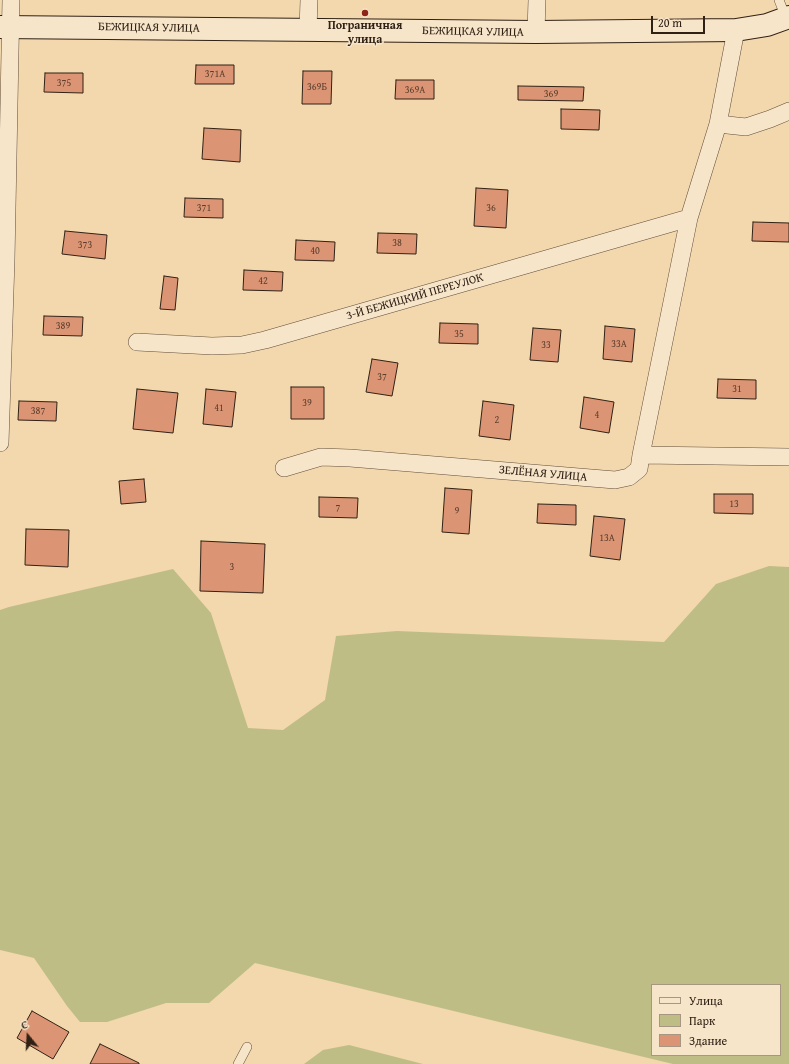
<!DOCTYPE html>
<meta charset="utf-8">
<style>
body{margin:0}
#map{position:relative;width:789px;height:1064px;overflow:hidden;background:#f3d7ad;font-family:"Gentium Book Plus",serif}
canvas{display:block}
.legend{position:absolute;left:651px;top:984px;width:130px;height:72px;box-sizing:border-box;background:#f7e5ca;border:1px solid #a79782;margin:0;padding:5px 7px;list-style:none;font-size:12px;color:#302115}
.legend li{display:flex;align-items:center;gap:8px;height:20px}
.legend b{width:20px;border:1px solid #a79782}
.north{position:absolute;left:8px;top:1016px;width:40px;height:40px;-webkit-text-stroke:3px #f7e5ca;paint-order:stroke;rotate:342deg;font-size:11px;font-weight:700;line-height:16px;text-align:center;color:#302115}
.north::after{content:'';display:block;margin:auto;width:14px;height:18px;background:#302115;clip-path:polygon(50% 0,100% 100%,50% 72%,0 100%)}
.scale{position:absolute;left:651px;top:16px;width:54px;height:18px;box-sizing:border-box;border:2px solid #302115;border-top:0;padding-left:5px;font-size:12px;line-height:14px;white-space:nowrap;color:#302115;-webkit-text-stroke:3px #f7e5ca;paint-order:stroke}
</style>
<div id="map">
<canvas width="789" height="1064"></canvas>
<ul class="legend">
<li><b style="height:5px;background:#f7e5ca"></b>Улица</li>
<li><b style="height:11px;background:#bfbd86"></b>Парк</li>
<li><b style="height:11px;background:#db9574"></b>Здание</li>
</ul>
<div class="north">С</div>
<div class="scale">20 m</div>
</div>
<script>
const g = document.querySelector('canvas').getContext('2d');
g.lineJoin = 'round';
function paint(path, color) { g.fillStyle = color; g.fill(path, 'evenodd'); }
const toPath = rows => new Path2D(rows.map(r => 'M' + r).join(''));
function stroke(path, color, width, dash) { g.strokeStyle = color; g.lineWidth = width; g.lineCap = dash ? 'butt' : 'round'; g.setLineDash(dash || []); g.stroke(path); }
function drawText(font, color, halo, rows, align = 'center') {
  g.font = font + ' "Gentium Book Plus",serif'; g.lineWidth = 3; g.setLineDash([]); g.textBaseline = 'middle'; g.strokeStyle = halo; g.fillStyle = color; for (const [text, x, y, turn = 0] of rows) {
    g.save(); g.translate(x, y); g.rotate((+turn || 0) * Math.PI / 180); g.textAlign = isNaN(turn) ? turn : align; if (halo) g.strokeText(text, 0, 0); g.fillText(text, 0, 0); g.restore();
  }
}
paint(toPath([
 [769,566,789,567,789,1064,673,1064,255,963,209,1003,166,1003,107,1022,80,1022,67,1006,34,958,0,950,0,610,9,607,173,569,211,613,248,728,283,730,325,700,336,636,397,631,664,642,716,584],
 [652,985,780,985,780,1055,652,1055],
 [349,1045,423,1064,304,1064,323,1050]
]), '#bfbd86');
const building = toPath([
 [196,65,234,65,234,84,195,84,196,65],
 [303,71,332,71,331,104,302,104,303,71],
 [45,73,83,73,83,93,44,92,45,73],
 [396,80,434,80,434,99,395,99,396,80],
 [518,86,584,87,583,101,518,100,518,86],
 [561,109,600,110,599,130,561,129,561,109],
 [204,128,241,130,240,162,202,159,204,128],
 [476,188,508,190,506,228,474,226,476,188],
 [185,198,223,199,223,218,184,217,185,198],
 [753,222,789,223,789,242,752,241,753,222],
 [65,231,107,235,105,259,62,254,65,231],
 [378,233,417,234,416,254,377,253,378,233],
 [296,240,335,242,334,261,295,260,296,240],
 [244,270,283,272,282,291,243,290,244,270],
 [164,276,178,278,175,310,160,309,164,276],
 [44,316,83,317,82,336,43,335,44,316],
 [440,323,478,324,478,344,439,343,440,323],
 [605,326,635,329,632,362,603,359,605,326],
 [533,328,561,330,558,362,530,360,533,328],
 [372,359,398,363,392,396,366,392,372,359],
 [718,379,756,380,756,399,717,398,718,379],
 [291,387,324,387,324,419,291,419,291,387],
 [137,389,178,393,173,433,133,429,137,389],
 [206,389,236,392,232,427,203,424,206,389],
 [584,397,614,402,609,433,580,428,584,397],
 [19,401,57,402,56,421,18,420,19,401],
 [483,401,514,405,510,440,479,436,483,401],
 [144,479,146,502,121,504,119,481,144,479],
 [445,488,472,490,469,534,442,532,445,488],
 [714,494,753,494,753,514,714,513,714,494],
 [319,497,358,498,357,518,319,517,319,497],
 [538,504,576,505,576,525,537,523,538,504],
 [594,516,625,519,620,560,590,556,594,516],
 [26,529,69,530,68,567,25,565,26,529],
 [201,541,265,544,263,593,200,591,201,541],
 [32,1011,69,1032,53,1059,17,1038,32,1011],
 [100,1044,139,1063,139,1064,90,1064,100,1044]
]);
paint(building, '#db9574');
stroke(building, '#302115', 1);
const lane = toPath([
 [779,0,786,18],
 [238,1064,247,1047]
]);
const street = toPath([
 [308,30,309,0],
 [536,32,537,0],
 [718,124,746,127,770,119,789,111],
 [137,342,212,346,242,345,265,340,689,218],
 [0,443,6,260,11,0],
 [641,455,689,218,718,124,736,30],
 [284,468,321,457,350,458,615,480,629,477,639,469,641,455,789,457]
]);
const secondary = toPath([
 [0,27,536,32,736,30,767,25,789,17]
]);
stroke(lane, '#614e3b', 10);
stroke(street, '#614e3b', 18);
stroke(secondary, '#302115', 24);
stroke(lane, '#f7e5ca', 9);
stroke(street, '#f7e5ca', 17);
stroke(secondary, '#f7e5ca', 22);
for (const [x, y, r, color] of [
 [365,13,4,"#8f2418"]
]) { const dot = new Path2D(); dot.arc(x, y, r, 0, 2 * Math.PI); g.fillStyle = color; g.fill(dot); stroke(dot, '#f7e5ca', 1.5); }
drawText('10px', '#5b3e2d', null, [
 ["371А",215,74],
 ["375",64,83],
 ["369Б",317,87],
 ["369А",415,90],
 ["369",551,94],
 ["371",204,208],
 ["36",491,208],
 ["38",397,243],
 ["373",85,245],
 ["40",315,251],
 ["42",263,281],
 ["389",63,326],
 ["35",459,334],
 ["33А",619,344],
 ["33",546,345],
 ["37",382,377],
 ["31",737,389],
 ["39",307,403],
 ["41",219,408],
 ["387",38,411],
 ["4",597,415],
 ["2",497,420],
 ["13",734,504],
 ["7",338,508],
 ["9",457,511],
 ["13А",607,538],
 ["3",232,567]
]);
drawText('bold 12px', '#302115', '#f7e5ca', [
 ["Пограничная",365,26],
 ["улица",365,40]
]);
drawText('12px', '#302115', '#f7e5ca', [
 ["БЕЖИЦКАЯ УЛИЦА",149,28,1],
 ["БЕЖИЦКАЯ УЛИЦА",473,32,1],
 ["3-Й БЕЖИЦКИЙ ПЕРЕУЛОК",415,297,-16],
 ["ЗЕЛЁНАЯ УЛИЦА",543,474,5]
]);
</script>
